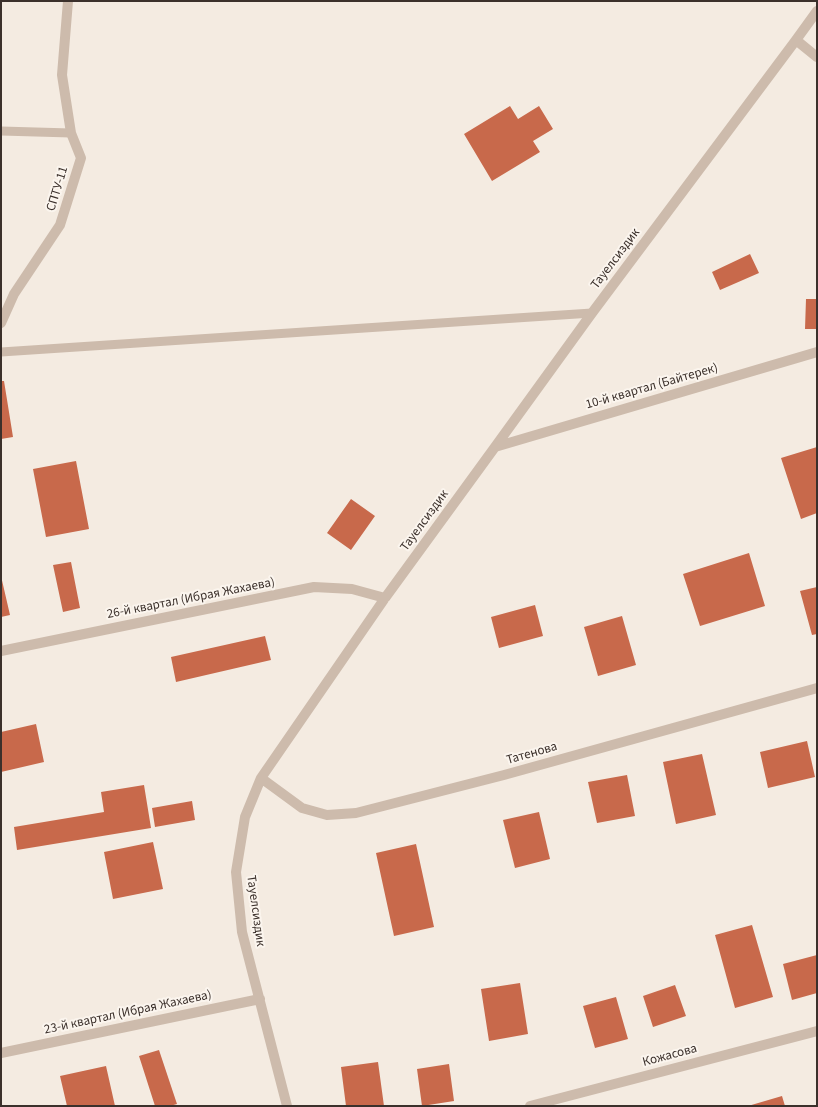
<!DOCTYPE html>
<meta charset="utf-8">
<style>
body{margin:0}
#map{position:relative;width:818px;height:1107px;overflow:hidden;background:#f4ebe1;font-family:"Source Sans 3",sans-serif}
canvas{display:block}
.frame{position:absolute;inset:0;border:2px solid #3b302b;pointer-events:none}
</style>
<div id="map">
<canvas width="818" height="1107"></canvas>
<div class="frame"></div>
</div>
<script>
const g = document.querySelector('canvas').getContext('2d');
g.lineJoin = 'round';
function paint(path, color) { g.fillStyle = color; g.fill(path, 'evenodd'); }
const toPath = rows => new Path2D(rows.map(r => 'M' + r).join(''));
function stroke(path, color, width, dash) { g.strokeStyle = color; g.lineWidth = width; g.lineCap = dash ? 'butt' : 'round'; g.setLineDash(dash || []); g.stroke(path); }
function drawText(font, color, halo, rows, align = 'center') {
  g.font = font + ' "Source Sans 3",sans-serif'; g.lineWidth = 4; g.setLineDash([]); g.textBaseline = 'middle'; g.strokeStyle = halo; g.fillStyle = color; for (const [text, x, y, turn = 0] of rows) {
    g.save(); g.translate(x, y); g.rotate((+turn || 0) * Math.PI / 180); g.textAlign = isNaN(turn) ? turn : align; if (halo) g.strokeText(text, 0, 0); g.fillText(text, 0, 0); g.restore();
  }
}
paint(toPath([
 [510,106,518,119,539,106,553,129,533,141,540,152,492,181,464,134],
 [750,254,759,273,720,290,712,272],
 [806,299,817,299,817,329,805,329],
 [1,381,4,381,13,437,1,439],
 [817,447,817,513,801,519,781,458],
 [76,461,89,529,46,537,33,469],
 [351,499,375,516,351,550,327,533],
 [749,553,765,606,700,626,683,574],
 [71,562,80,608,63,612,53,565],
 [1,576,10,615,1,617],
 [817,587,817,634,812,635,800,591],
 [535,605,543,636,499,648,491,617],
 [622,616,636,665,598,676,584,627],
 [265,636,271,660,176,682,171,657],
 [36,724,44,762,1,772,1,732],
 [807,741,815,777,768,788,760,752],
 [702,754,716,815,676,824,663,762],
 [627,775,635,816,597,823,588,782],
 [144,785,151,828,17,850,14,827,104,812,101,792],
 [192,801,195,820,155,827,152,808],
 [539,812,550,859,515,868,503,820],
 [153,842,163,889,113,899,104,852],
 [416,844,434,927,394,936,376,853],
 [752,925,773,997,735,1008,715,935],
 [817,955,817,993,792,1000,783,964],
 [520,983,528,1034,489,1041,481,989],
 [675,985,686,1016,653,1027,643,996],
 [616,997,628,1039,595,1048,583,1006],
 [159,1050,177,1104,170,1106,155,1106,139,1056],
 [378,1062,384,1106,346,1106,341,1067],
 [449,1064,454,1101,422,1106,417,1069],
 [106,1066,115,1106,67,1106,60,1076],
 [782,1096,785,1106,748,1106]
]), '#c8694b');
stroke(toPath([
 [1,131,71,133],
 [1,352,592,313]
]), '#cdbbac', 9);
stroke(toPath([
 [796,40,817,57],
 [1,323,14,294,60,225,81,158,71,133,62,75,68,1],
 [495,447,817,352],
 [1,651,314,587,352,589,385,598],
 [261,778,302,808,327,815,356,813,504,775,817,688],
 [1,1053,260,999],
 [287,1106,242,932,236,872,245,817,261,778,385,598,495,447,592,313,796,40,817,11],
 [530,1106,817,1031]
]), '#cdbbac', 10);
drawText('13px', '#3b302b', '#fbf5ee', [
 ["СПТУ-11",58,189,-73],
 ["Тауелсиздик",616,259,-53],
 ["10-й квартал (Байтерек)",652,387,-16],
 ["Тауелсиздик",425,521,-54],
 ["26-й квартал (Ибрая Жахаева)",191,599,-11],
 ["Татенова",532,754,-16],
 ["Тауелсиздик",255,911,82],
 ["23-й квартал (Ибрая Жахаева)",128,1013,-12],
 ["Кожасова",670,1056,-15]
]);
</script>
